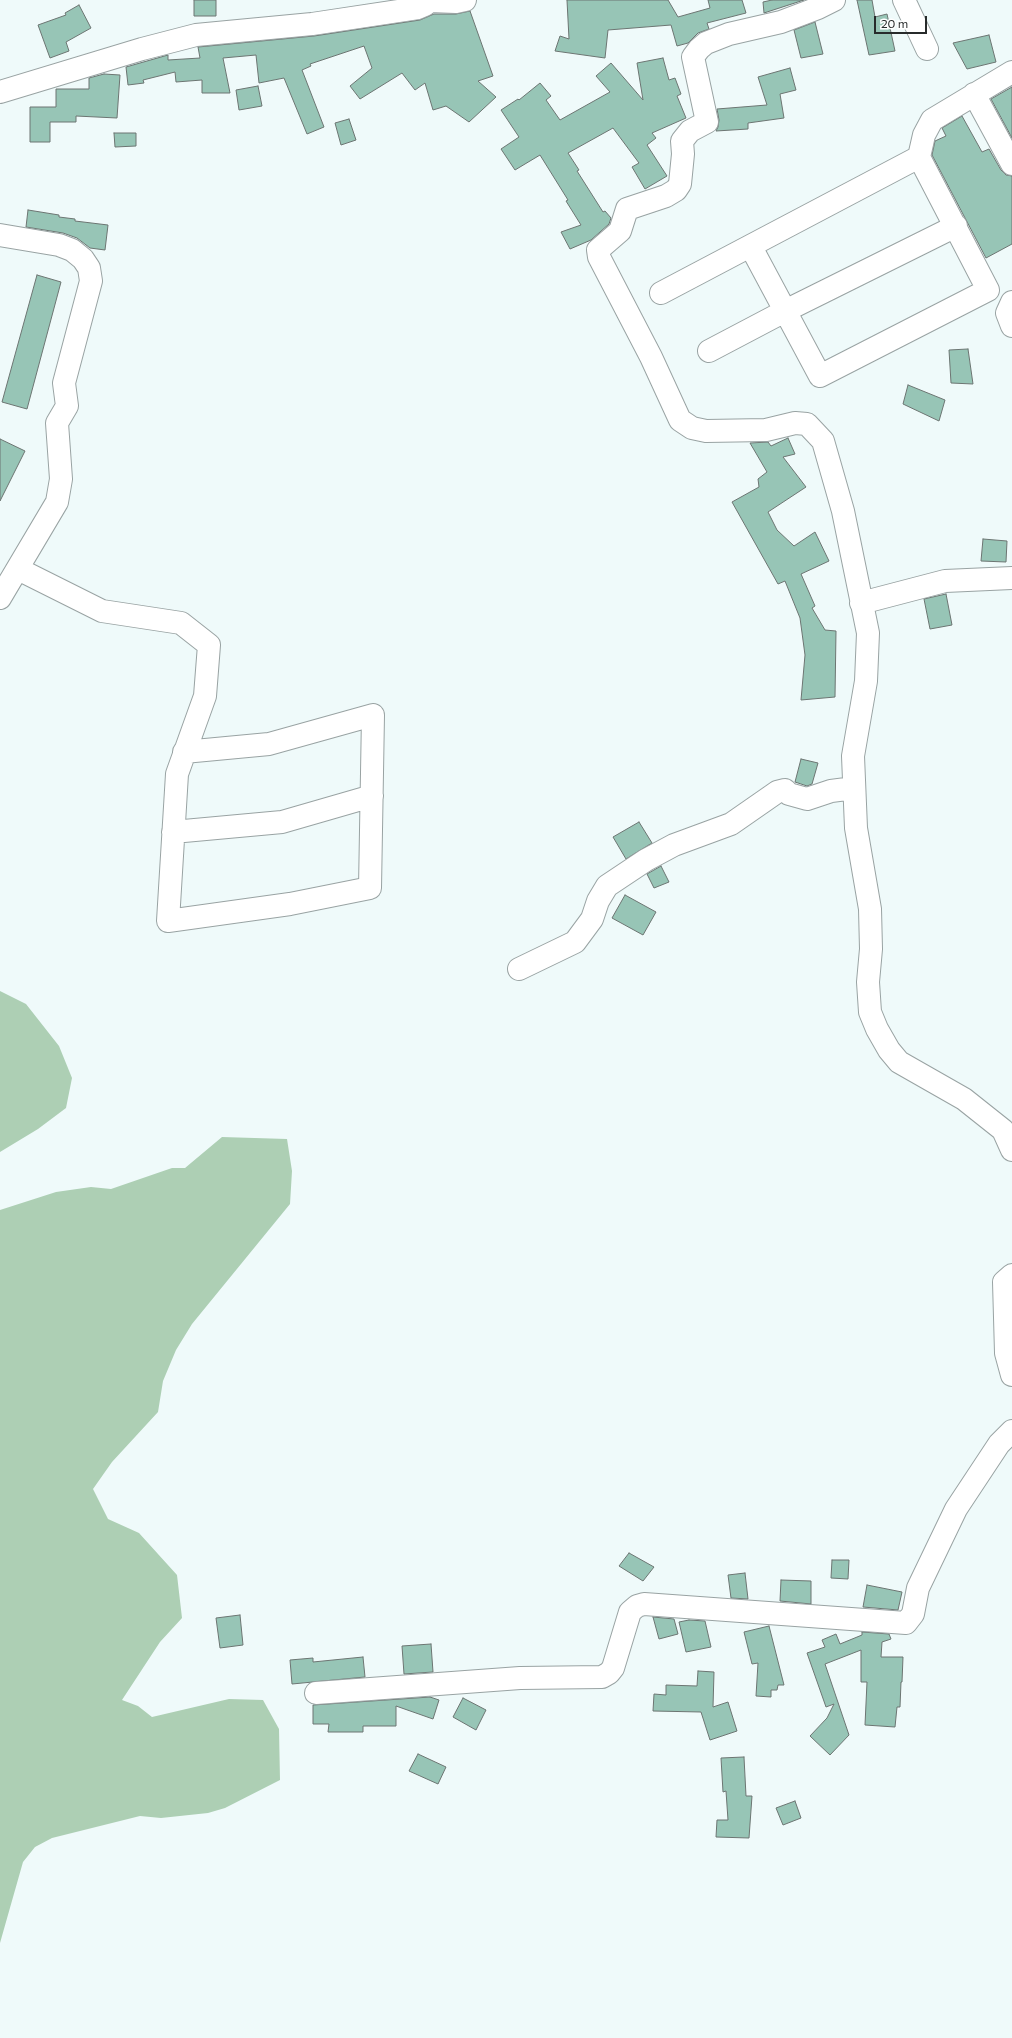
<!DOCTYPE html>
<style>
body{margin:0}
#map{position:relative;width:1012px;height:2038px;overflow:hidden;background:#effafa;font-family:Commissioner,sans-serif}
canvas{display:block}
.scale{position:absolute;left:874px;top:16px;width:53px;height:18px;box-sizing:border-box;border:2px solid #272b2b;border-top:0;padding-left:5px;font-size:12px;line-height:14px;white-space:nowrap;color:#272b2b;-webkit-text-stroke:3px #fff;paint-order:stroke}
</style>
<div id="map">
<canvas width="1012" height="2038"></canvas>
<div class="scale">20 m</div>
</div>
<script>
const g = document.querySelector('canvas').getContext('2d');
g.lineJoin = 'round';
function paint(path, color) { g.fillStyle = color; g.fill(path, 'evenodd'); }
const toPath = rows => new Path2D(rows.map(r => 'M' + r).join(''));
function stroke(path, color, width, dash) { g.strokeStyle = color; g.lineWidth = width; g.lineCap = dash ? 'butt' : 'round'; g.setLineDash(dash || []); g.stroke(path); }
paint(toPath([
 [0,991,26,1004,59,1046,72,1078,66,1108,38,1129,0,1152],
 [222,1137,287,1139,292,1171,290,1204,192,1324,176,1350,163,1381,158,1412,112,1462,93,1489,108,1519,139,1533,177,1575,182,1618,160,1642,122,1700,138,1706,152,1717,229,1699,263,1700,279,1729,280,1780,225,1808,208,1813,161,1818,140,1816,52,1838,35,1847,23,1862,0,1943,0,1210,56,1192,91,1187,111,1189,172,1168,185,1168]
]), '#adcfb4');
const building = toPath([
 [194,0,216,0,216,16,194,16,194,0],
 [567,0,668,0,678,17,710,8,708,0,742,0,746,13,707,23,709,29,698,33,688,43,677,46,671,25,608,30,605,58,555,51,560,36,569,39,567,0],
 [772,0,804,0,764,13,763,2,772,0],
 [857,0,872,0,875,17,887,14,895,51,869,55,857,0],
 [79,5,91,28,66,42,69,51,50,58,38,25,66,15,65,13,79,5],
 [470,11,493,76,478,81,496,97,469,122,446,106,433,110,425,83,415,90,402,73,360,99,350,86,372,68,364,46,310,64,311,66,302,70,324,127,307,134,284,78,259,83,256,55,223,58,230,93,202,93,202,80,176,82,175,72,143,80,144,83,128,85,126,67,168,55,168,60,200,58,198,47,314,36,420,20,434,14,456,14,470,11],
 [815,22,823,54,801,58,794,30,815,22],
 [989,35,996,62,967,69,953,43,989,35],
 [663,58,669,80,675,78,681,94,677,96,686,118,652,133,656,138,647,145,667,176,645,189,632,167,639,163,613,128,568,153,579,170,577,171,603,212,605,211,611,218,609,224,591,240,570,249,561,232,581,225,566,201,568,200,540,155,515,170,501,149,519,137,501,110,518,99,519,100,540,83,551,96,546,100,560,120,610,92,596,76,611,63,643,100,637,63,663,58],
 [790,68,796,90,780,94,784,118,748,123,748,129,716,131,718,127,719,120,717,109,767,105,758,77,790,68],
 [104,74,120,75,117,118,76,116,76,122,50,122,50,142,30,142,30,107,56,107,56,89,89,89,89,78,104,74],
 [258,86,262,106,239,110,236,90,258,86],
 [1012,87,1012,138,991,99,1012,87],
 [962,116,982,152,989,149,1001,170,1006,175,1012,176,1012,244,986,258,932,155,935,141,946,136,942,128,962,116],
 [349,119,356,140,341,145,335,123,349,119],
 [114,133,136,133,136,146,115,147,114,133],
 [28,210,59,215,59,217,75,219,75,221,108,225,105,250,90,248,77,238,63,233,26,227,28,210],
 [37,275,61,282,27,409,2,402,37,275],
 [968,349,973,384,951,383,949,350,968,349],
 [908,385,945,400,939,421,903,404,908,385],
 [788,438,795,454,783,457,806,487,768,512,777,530,794,546,815,532,829,561,801,574,815,606,812,608,825,630,836,631,835,697,801,700,805,655,800,618,785,581,778,584,732,502,759,487,758,479,767,472,750,443,768,442,771,446,788,438],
 [0,439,25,451,0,501,0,439],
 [983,539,1007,541,1006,562,981,561,983,539],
 [946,594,952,625,930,629,924,599,946,594],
 [801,759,818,763,812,784,807,786,795,782,801,759],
 [639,822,652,843,626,859,613,837,639,822],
 [661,866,669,882,654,888,647,874,661,866],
 [625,895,656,912,643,935,612,918,625,895],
 [629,1553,654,1567,643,1581,619,1566,629,1553],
 [832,1560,849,1560,848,1579,831,1578,832,1560],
 [745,1573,748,1599,731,1598,728,1575,745,1573],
 [781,1580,811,1581,811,1604,780,1601,781,1580],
 [867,1585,902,1592,898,1610,863,1607,867,1585],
 [240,1615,243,1645,220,1648,216,1618,240,1615],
 [653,1617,674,1619,678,1634,659,1639,653,1617],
 [689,1620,705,1621,711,1647,686,1652,679,1622,689,1620],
 [769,1626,784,1685,778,1685,777,1690,771,1690,771,1697,756,1696,758,1663,752,1664,744,1632,769,1626],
 [862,1632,889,1634,891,1639,882,1642,881,1657,903,1657,902,1682,901,1682,900,1707,897,1707,895,1727,865,1725,867,1682,861,1682,861,1650,825,1664,849,1735,830,1755,810,1736,827,1718,834,1704,826,1707,807,1653,825,1647,822,1640,836,1634,840,1644,862,1635,862,1632],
 [431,1644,433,1672,404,1674,402,1646,431,1644],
 [363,1657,365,1677,292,1684,290,1660,313,1658,313,1662,363,1657],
 [698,1671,714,1672,713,1707,728,1702,737,1731,710,1740,701,1712,653,1711,654,1694,666,1695,666,1685,697,1686,698,1671],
 [430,1697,439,1700,433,1719,396,1706,396,1726,363,1726,363,1732,328,1732,329,1724,313,1724,313,1705,430,1697],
 [463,1698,486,1710,476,1730,453,1717,463,1698],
 [418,1754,446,1767,438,1784,409,1771,418,1754],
 [744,1757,746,1796,752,1796,749,1838,716,1837,717,1820,728,1820,726,1791,723,1792,721,1758,744,1757],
 [795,1801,801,1818,783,1825,776,1808,795,1801]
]);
paint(building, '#97c5b6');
stroke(building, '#6c7572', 1);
const minor = toPath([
 [834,0,818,8,781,22,729,34,706,43,699,49,693,57,707,122,690,131,682,141,683,154,680,184,676,190,666,196,627,209,620,231,598,250,599,257,651,357,680,420,692,428,706,431,766,430,795,423,807,424,823,441,843,511,868,633,866,681,853,756,856,828,870,909,871,949,868,982,870,1012,877,1029,889,1050,899,1062,964,1099,1003,1130,1012,1150],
 [904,0,927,49],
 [430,1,456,2,465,0],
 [0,92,142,49,196,35,312,24,418,8,425,5,430,0],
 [974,94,1012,164],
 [0,235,59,245,72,250,83,259,89,268,91,281,64,383,67,406,57,423,61,479,57,502,0,598],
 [751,247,820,376,988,290,919,157,924,135,932,120,1012,72],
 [661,293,919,157],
 [1012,302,1007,313,1012,326],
 [709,351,785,311,956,226],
 [18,569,102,611,181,623,209,645,205,696,177,774,168,921,290,904,370,888,373,715,269,744,184,752],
 [861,603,945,581,1012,578],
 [173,832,282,822,372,796],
 [519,969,575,942,592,919,598,901,607,886,646,860,674,845,731,824,777,792,785,790,789,794,807,799,831,791,854,788],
 [1012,1275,1004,1282,1006,1353,1012,1375],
 [316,1693,520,1678,602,1677,609,1673,613,1668,630,1612,637,1606,644,1604,906,1623,913,1614,918,1588,956,1509,999,1444,1012,1431]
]);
stroke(minor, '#99a3a3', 24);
stroke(minor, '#fff', 22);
</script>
